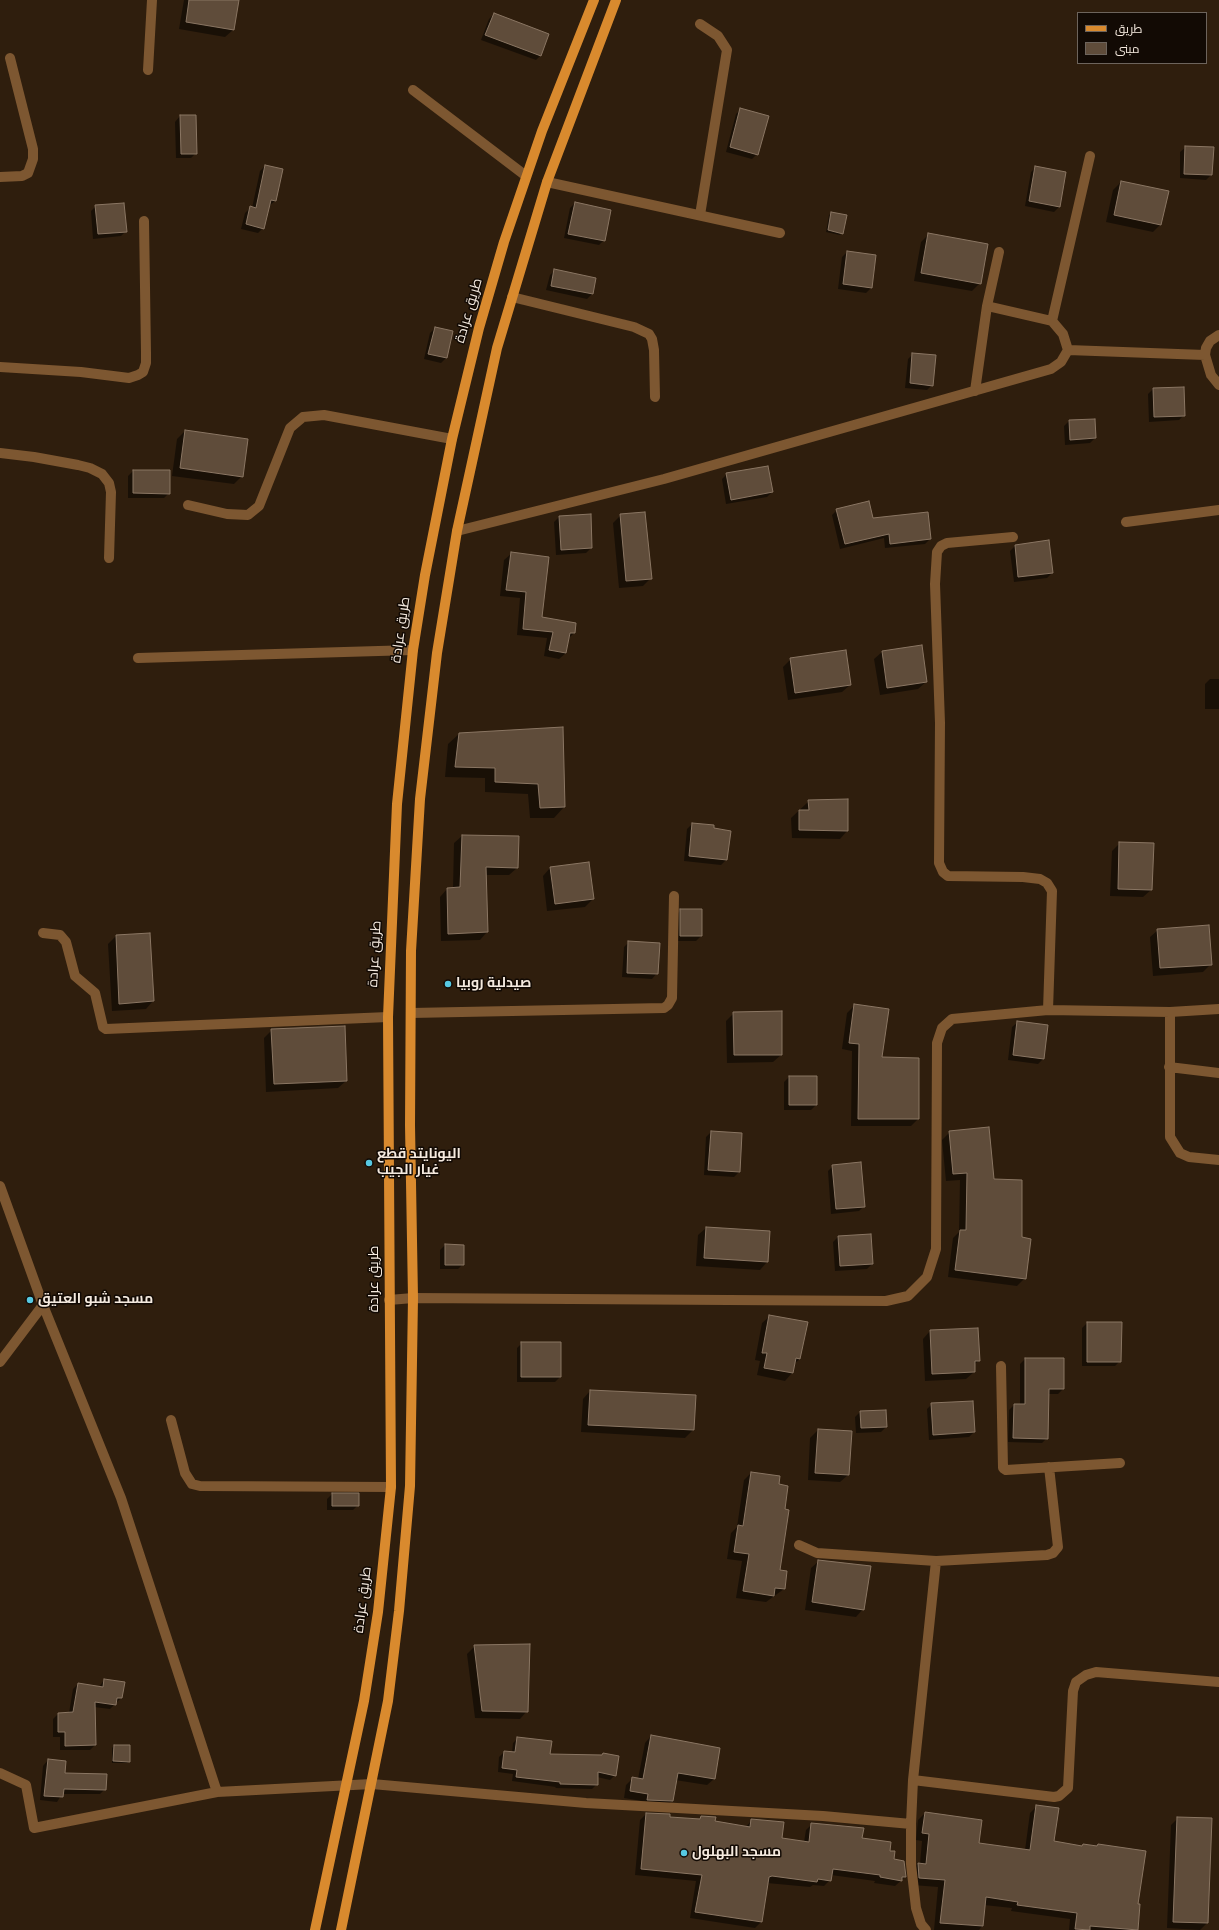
<!DOCTYPE html>
<meta charset="utf-8">
<style>
body{margin:0}
#map{position:relative;width:1219px;height:1930px;overflow:hidden;background:#2f1e0d;font-family:Spectral,Cairo,serif}
canvas{display:block}
.legend{position:absolute;left:1077px;top:12px;width:130px;height:52px;box-sizing:border-box;background:#120a04;border:1px solid #6d645c;margin:0;padding:5px 7px;list-style:none;font-size:12px;color:#f5eadf}
.legend li{display:flex;align-items:center;gap:8px;height:20px}
.legend b{width:20px;border:1px solid #6d645c}
</style>
<div id="map">
<canvas width="1219" height="1930"></canvas>
<ul class="legend">
<li><b style="height:5px;background:#d98a2e"></b>طريق</li>
<li><b style="height:11px;background:#5f4c3a"></b>مبنى</li>
</ul>
</div>
<script>
const g = document.querySelector('canvas').getContext('2d');
g.lineJoin = 'round';
function paint(path, color) { g.fillStyle = color; g.fill(path, 'evenodd'); }
const toPath = rows => new Path2D(rows.map(r => 'M' + r).join(''));
function stroke(path, color, width, dash) { g.strokeStyle = color; g.lineWidth = width; g.lineCap = dash ? 'butt' : 'round'; g.setLineDash(dash || []); g.stroke(path); }
function drawText(font, color, halo, rows, align = 'center') {
  g.font = font + ' Spectral,Cairo,serif'; g.lineWidth = 3; g.setLineDash([]); g.textBaseline = 'middle'; g.strokeStyle = halo; g.fillStyle = color; for (const [text, x, y, turn = 0] of rows) {
    g.save(); g.translate(x, y); g.rotate((+turn || 0) * Math.PI / 180); g.textAlign = isNaN(turn) ? turn : align; if (halo) g.strokeText(text, 0, 0); g.fillText(text, 0, 0); g.restore();
  }
}
paint(toPath([
 [184,0,238,0,233,30,225,37,179,29],
 [494,14,541,55,536,60,481,40,489,19],
 [741,109,757,154,752,159,726,152,736,114],
 [180,116,196,153,191,158,176,158,175,122],
 [1186,147,1211,175,1206,180,1180,178,1180,152],
 [265,166,282,170,275,201,269,206,263,228,258,233,241,229,245,213,250,208,252,208,260,171],
 [1036,167,1059,207,1054,212,1025,206,1031,172],
 [1121,182,1161,224,1153,232,1106,222,1113,190],
 [575,203,604,240,599,245,564,238,570,208],
 [96,206,126,231,121,236,93,239,91,211],
 [832,213,842,233,840,235,826,232,829,215],
 [929,234,980,283,972,291,914,281,921,242],
 [847,252,875,256,871,288,866,293,838,289,842,257],
 [555,270,595,279,592,294,587,299,546,290,550,275],
 [435,328,452,332,446,358,441,363,424,359,430,333],
 [913,354,932,385,927,390,905,388,908,359],
 [1183,388,1184,415,1179,420,1149,422,1148,394,1153,389],
 [1069,421,1095,438,1090,443,1065,445,1064,426],
 [185,431,242,476,234,484,172,476,177,439],
 [133,471,169,493,164,498,128,498,128,476],
 [727,474,772,492,767,497,726,504,722,479],
 [837,510,873,519,930,539,925,544,885,548,884,538,840,549,832,515],
 [621,515,651,578,643,586,619,588,613,523],
 [590,516,591,548,586,553,556,555,554,522,559,517],
 [1015,546,1052,573,1047,578,1014,582,1010,551],
 [511,554,541,618,574,633,568,639,566,653,559,659,544,656,547,638,517,635,520,598,500,596,504,560],
 [882,652,926,682,918,689,880,695,874,659],
 [791,659,850,685,842,692,788,700,783,667],
 [1210,679,1219,679,1219,709,1205,709,1205,684],
 [562,728,564,807,554,818,530,818,528,794,485,792,485,778,445,777,448,744,459,734],
 [809,801,847,831,840,839,792,838,791,818],
 [692,824,726,860,721,865,684,861,687,829],
 [462,836,517,868,509,875,486,875,487,932,480,940,441,941,440,897,447,889,453,889,454,843],
 [1120,843,1151,890,1143,897,1110,896,1112,851],
 [550,868,593,899,585,907,547,911,543,876],
 [681,910,701,936,696,941,675,941,676,915],
 [1158,930,1211,964,1203,972,1153,976,1150,937],
 [149,934,153,1001,146,1009,112,1011,108,944,116,936],
 [629,942,657,973,652,979,622,977,624,947],
 [854,1006,881,1058,918,1119,911,1126,851,1126,852,1051,842,1049,847,1013],
 [734,1013,781,1055,773,1062,727,1063,726,1021],
 [1018,1022,1047,1026,1043,1059,1038,1064,1008,1060,1012,1027],
 [272,1030,346,1081,338,1088,266,1092,264,1038],
 [789,1077,816,1077,816,1105,811,1110,784,1110,784,1082],
 [711,1132,739,1172,734,1177,704,1175,706,1137],
 [950,1132,993,1180,1021,1238,1025,1278,1017,1286,948,1277,953,1238,959,1232,960,1180,946,1181,942,1140],
 [833,1166,864,1206,859,1211,831,1214,828,1171],
 [706,1228,767,1262,760,1270,696,1266,698,1235],
 [838,1237,872,1264,867,1269,835,1271,833,1242],
 [445,1245,463,1264,458,1269,440,1269,440,1250],
 [770,1316,807,1323,800,1359,794,1364,792,1373,785,1381,757,1375,760,1361,755,1360,762,1323],
 [1087,1323,1120,1361,1115,1366,1082,1366,1082,1328],
 [930,1331,979,1360,974,1365,974,1372,966,1379,925,1381,923,1339],
 [522,1343,560,1377,555,1382,517,1382,517,1348],
 [1025,1359,1063,1359,1063,1389,1058,1394,1048,1394,1047,1438,1042,1443,1008,1442,1009,1410,1014,1405,1020,1405,1020,1364],
 [590,1391,693,1430,685,1438,581,1432,583,1399],
 [932,1404,974,1432,969,1437,929,1440,927,1409],
 [860,1412,886,1427,881,1432,856,1433,855,1417],
 [818,1430,848,1475,840,1482,808,1480,810,1438],
 [751,1473,778,1485,784,1510,779,1571,784,1589,766,1602,736,1598,742,1561,727,1559,731,1533,737,1527,744,1480],
 [332,1494,358,1505,353,1510,327,1510,327,1499],
 [819,1561,863,1609,856,1617,805,1610,811,1568],
 [475,1646,527,1711,520,1719,475,1718,467,1654],
 [104,1680,121,1698,110,1709,94,1707,95,1745,90,1750,60,1750,60,1737,53,1737,53,1719,58,1714,69,1713,73,1689,78,1684,99,1687],
 [651,1736,714,1779,707,1785,675,1780,672,1801,665,1807,641,1806,642,1801,624,1798,626,1785,633,1778,638,1779,645,1743],
 [518,1738,549,1755,601,1756,603,1754,615,1775,610,1780,597,1777,597,1784,592,1789,555,1788,556,1787,512,1781,513,1774,498,1772,499,1757,504,1752,512,1753,513,1743],
 [114,1746,129,1761,127,1763,112,1763,112,1748],
 [48,1760,64,1774,105,1789,100,1794,62,1794,57,1802,40,1800,43,1766],
 [1037,1806,1053,1842,1139,1905,1137,1930,1069,1930,1070,1919,1011,1911,1012,1908,984,1905,982,1926,979,1930,934,1930,938,1887,913,1885,911,1870,918,1864,920,1864,922,1841,916,1840,918,1820,925,1813,978,1844,1025,1850,1030,1813],
 [646,1814,698,1820,701,1817,714,1822,745,1828,752,1820,780,1839,804,1842,806,1830,812,1824,861,1839,889,1851,905,1877,895,1886,874,1883,875,1881,831,1875,830,1880,824,1886,813,1885,810,1887,767,1883,761,1922,755,1928,690,1918,696,1881,635,1875,640,1820],
 [1178,1818,1211,1819,1207,1923,1200,1930,1167,1928,1171,1825]
]), '#0007');
const building = toPath([
 [189,0,239,0,234,30,186,22,189,0],
 [494,13,549,34,541,56,485,35,494,13],
 [740,108,769,116,758,155,730,147,740,108],
 [180,115,196,115,197,154,181,154,180,115],
 [1185,146,1214,147,1212,175,1184,174,1185,146],
 [265,165,283,169,276,201,271,200,264,229,246,224,250,206,256,208,265,165],
 [1035,166,1066,172,1060,207,1029,201,1035,166],
 [1121,181,1169,191,1161,225,1114,215,1121,181],
 [575,202,611,210,605,241,568,234,575,202],
 [124,203,127,232,98,234,95,205,124,203],
 [831,212,847,215,843,234,828,230,831,212],
 [928,233,988,244,981,284,921,273,928,233],
 [847,251,876,255,872,288,843,284,847,251],
 [554,269,596,278,593,294,551,286,554,269],
 [435,327,453,331,447,358,428,354,435,327],
 [912,353,936,355,933,386,910,383,912,353],
 [1184,387,1185,416,1154,417,1153,388,1184,387],
 [1095,419,1096,438,1070,440,1069,420,1095,419],
 [185,430,248,439,243,477,180,468,185,430],
 [768,466,773,492,731,500,726,473,768,466],
 [133,470,170,470,170,494,133,493,133,470],
 [869,501,873,518,928,512,931,539,890,544,889,534,845,544,836,509,869,501],
 [645,512,652,579,626,581,620,514,645,512],
 [591,514,592,548,561,550,559,516,591,514],
 [1049,540,1053,573,1018,577,1015,545,1049,540],
 [511,552,549,557,542,617,576,623,575,633,570,633,566,653,549,650,553,632,523,629,526,592,506,590,511,552],
 [922,645,927,682,887,688,882,651,922,645],
 [846,650,851,685,795,693,790,658,846,650],
 [563,727,565,807,540,808,538,784,495,782,495,768,455,767,459,733,563,727],
 [848,799,848,831,799,830,799,810,809,810,808,800,848,799],
 [692,823,714,825,714,828,731,831,727,860,689,856,692,823],
 [462,835,519,836,518,868,486,867,488,932,448,934,447,888,460,887,462,835],
 [1119,842,1154,843,1152,890,1118,889,1119,842],
 [589,862,594,899,555,904,550,867,589,862],
 [680,909,702,909,702,936,680,936,680,909],
 [1209,925,1212,965,1160,968,1157,929,1209,925],
 [150,933,154,1001,119,1004,116,935,150,933],
 [628,941,660,943,658,974,627,973,628,941],
 [854,1004,889,1009,882,1057,919,1058,919,1119,858,1119,859,1044,849,1043,854,1004],
 [782,1011,782,1055,734,1055,733,1012,782,1011],
 [1017,1021,1048,1025,1044,1059,1013,1055,1017,1021],
 [345,1026,347,1081,274,1084,271,1029,345,1026],
 [789,1076,817,1076,817,1105,789,1105,789,1076],
 [989,1127,994,1179,1022,1180,1022,1237,1031,1239,1026,1279,955,1270,960,1230,966,1230,967,1173,953,1174,949,1131,989,1127],
 [711,1131,742,1133,740,1172,708,1170,711,1131],
 [861,1162,865,1207,836,1209,832,1165,861,1162],
 [706,1227,770,1231,768,1262,704,1258,706,1227],
 [871,1234,873,1264,840,1266,838,1236,871,1234],
 [445,1244,464,1245,464,1265,445,1265,445,1244],
 [769,1315,808,1322,800,1359,796,1358,793,1373,764,1368,767,1353,762,1353,769,1315],
 [1087,1322,1122,1322,1121,1362,1087,1362,1087,1322],
 [978,1328,980,1361,975,1361,975,1372,932,1374,930,1330,978,1328],
 [521,1342,561,1342,561,1377,521,1377,521,1342],
 [1025,1358,1064,1358,1064,1389,1049,1389,1048,1439,1013,1438,1014,1404,1025,1404,1025,1358],
 [590,1390,696,1395,694,1430,588,1425,590,1390],
 [973,1401,975,1432,933,1435,931,1403,973,1401],
 [886,1410,887,1427,861,1428,860,1411,886,1410],
 [818,1429,852,1431,849,1475,815,1473,818,1429],
 [751,1472,780,1476,779,1484,788,1486,785,1509,789,1510,780,1570,787,1571,785,1589,775,1588,774,1596,743,1591,749,1554,734,1552,738,1525,743,1526,751,1472],
 [332,1493,359,1493,359,1506,332,1506,332,1493],
 [818,1560,871,1566,864,1610,812,1602,818,1560],
 [530,1644,528,1712,482,1711,474,1645,530,1644],
 [104,1679,125,1682,122,1698,117,1698,116,1705,95,1702,96,1745,65,1746,65,1732,58,1732,58,1713,73,1712,78,1683,103,1687,104,1679],
 [651,1735,720,1748,715,1779,678,1773,673,1801,647,1800,648,1794,630,1791,632,1777,643,1779,651,1735],
 [517,1737,552,1741,550,1754,602,1755,603,1753,619,1756,616,1776,598,1772,598,1785,560,1784,560,1782,516,1777,517,1770,502,1768,504,1751,515,1752,517,1737],
 [114,1745,130,1745,130,1762,113,1761,114,1745],
 [48,1759,66,1761,65,1773,107,1774,106,1790,64,1789,63,1797,44,1796,48,1759],
 [1036,1805,1059,1808,1054,1841,1082,1846,1083,1844,1097,1846,1098,1844,1146,1851,1138,1904,1140,1904,1138,1930,1090,1926,1090,1930,1075,1929,1077,1913,1017,1905,1018,1902,986,1897,983,1926,940,1923,945,1880,919,1878,918,1863,926,1864,929,1834,922,1833,925,1812,982,1820,979,1843,1030,1850,1036,1805],
 [646,1813,670,1814,670,1817,700,1819,701,1816,716,1817,715,1821,750,1827,751,1819,784,1822,782,1838,809,1842,811,1823,864,1828,862,1838,891,1842,890,1851,895,1851,894,1859,904,1861,906,1877,902,1877,902,1881,880,1877,880,1875,833,1869,831,1881,818,1879,817,1882,772,1876,769,1877,762,1922,695,1912,702,1875,641,1869,646,1813],
 [1177,1817,1212,1818,1208,1923,1173,1922,1177,1817]
]);
paint(building, '#5f4c3a');
stroke(building, '#8a7663', 1);
stroke(toPath([
 [148,70,152,0],
 [413,90,526,176],
 [0,177,22,176,28,173,33,159,33,149,10,58],
 [547,182,780,233],
 [700,215,727,50,718,36,700,24],
 [512,297,634,327,649,334,652,339,654,350,655,397],
 [987,306,1052,321,1063,334,1068,350],
 [1052,321,1090,156],
 [1205,355,1211,375,1219,385],
 [0,367,81,372,129,378,138,375,143,372,146,363,146,353,144,221],
 [975,391,987,306,999,252],
 [0,453,34,457,78,465,90,468,102,474,109,483,111,492,109,558],
 [188,505,227,514,248,515,259,506,290,428,303,417,324,415,452,439],
 [1126,522,1219,510],
 [457,531,664,479,1051,369,1061,362,1068,350,1205,355,1206,348,1210,341,1219,335],
 [1013,537,947,543,941,546,937,552,935,584,940,723,939,863,943,872,948,876,1023,877,1040,879,1047,883,1052,891,1048,1010],
 [138,658,413,650],
 [43,933,60,935,66,942,75,976,95,993,103,1027,106,1029,388,1017],
 [1170,1012,1170,1137,1180,1153,1189,1157,1219,1160],
 [411,1013,664,1008,668,1005,672,998,674,896],
 [1169,1067,1219,1073],
 [0,1186,43,1305,121,1498,217,1792],
 [389,1300,413,1298,886,1301,908,1296,927,1277,936,1249,937,1043,942,1028,952,1019,1048,1010,1170,1012,1219,1009],
 [0,1362,43,1305],
 [1001,1366,1003,1468,1006,1470,1120,1463],
 [171,1420,185,1473,192,1484,200,1486,391,1487],
 [799,1545,817,1553,936,1561,913,1780,911,1824],
 [936,1561,1047,1555,1053,1553,1058,1547,1049,1467],
 [0,1773,26,1785,34,1828,217,1792,372,1784,586,1803,823,1816,911,1824,911,1864,916,1908,921,1924,926,1930],
 [913,1780,1054,1797,1059,1796,1068,1788,1073,1691,1076,1682,1086,1675,1096,1672,1219,1682]
]), '#7d5731', 10);
stroke(toPath([
 [315,1930,364,1701,378,1612,391,1487,388,1017,397,804,413,650,425,575,452,439,479,328,504,242,542,131,594,0],
 [341,1930,388,1701,399,1611,410,1486,413,1298,410,1125,411,951,420,799,437,653,457,531,497,348,547,182,616,0]
]), '#d98a2e', 10);
for (const [x, y, r, color] of [
 [448,984,4,"#57c9e2"],
 [369,1163,4,"#57c9e2"],
 [30,1300,4,"#57c9e2"],
 [684,1853,4,"#57c9e2"]
]) { const dot = new Path2D(); dot.arc(x, y, r, 0, 2 * Math.PI); g.fillStyle = color; g.fill(dot); stroke(dot, '#120a04', 1.5); }
drawText('14px', '#f5eadf', '#120a04', [
 ["طريق عرادة",470,311,-74],
 ["طريق عرادة",402,630,-82],
 ["طريق عرادة",376,954,-87],
 ["طريق عرادة",375,1279,-90],
 ["طريق عرادة",364,1600,-83]
]);
drawText('bold 14px', '#f5eadf', '#120a04', [
 ["صيدلية روبيا",456,984],
 ["اليونايتد قطع",377,1155],
 ["غيار الجيب",377,1171],
 ["مسجد شبو العتيق",38,1300],
 ["مسجد البهلول",692,1853]
], 'left');
</script>
